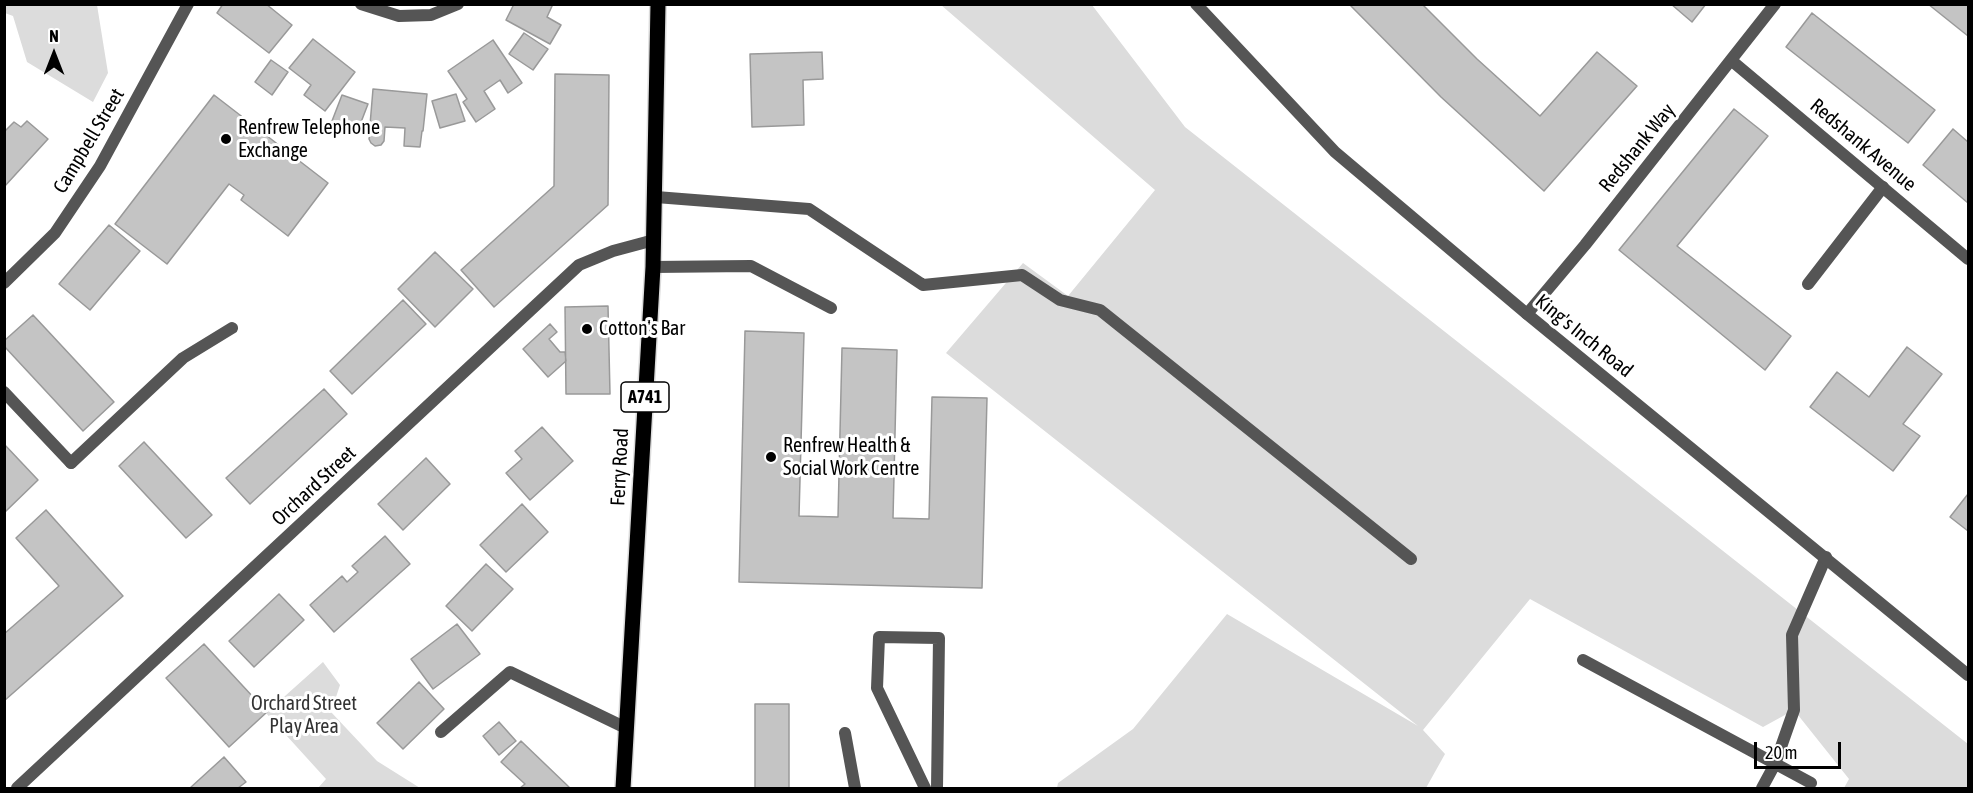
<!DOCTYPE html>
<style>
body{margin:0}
#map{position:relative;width:1973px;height:793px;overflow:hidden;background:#fff;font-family:"Asap Condensed",sans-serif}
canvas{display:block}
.frame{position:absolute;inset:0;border:6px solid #000;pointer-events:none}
.north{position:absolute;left:24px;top:24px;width:60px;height:60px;-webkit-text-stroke:4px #fff;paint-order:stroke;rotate:0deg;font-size:16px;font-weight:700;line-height:24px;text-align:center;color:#000}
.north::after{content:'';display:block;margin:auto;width:21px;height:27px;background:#000;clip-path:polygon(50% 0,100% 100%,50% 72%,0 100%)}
.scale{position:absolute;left:1754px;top:742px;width:87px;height:27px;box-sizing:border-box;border:3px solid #000;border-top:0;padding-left:8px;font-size:18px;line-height:21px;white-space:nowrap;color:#000;-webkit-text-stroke:4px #fff;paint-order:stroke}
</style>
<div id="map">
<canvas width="1973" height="793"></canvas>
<div class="frame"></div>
<div class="north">N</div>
<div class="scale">20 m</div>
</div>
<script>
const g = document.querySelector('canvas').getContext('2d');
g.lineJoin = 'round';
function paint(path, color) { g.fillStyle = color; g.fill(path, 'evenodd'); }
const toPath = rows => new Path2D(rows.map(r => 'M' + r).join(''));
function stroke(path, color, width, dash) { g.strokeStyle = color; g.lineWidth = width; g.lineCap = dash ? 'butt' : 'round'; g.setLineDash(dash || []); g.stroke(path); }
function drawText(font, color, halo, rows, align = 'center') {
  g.font = font + ' "Asap Condensed",sans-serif'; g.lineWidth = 6; g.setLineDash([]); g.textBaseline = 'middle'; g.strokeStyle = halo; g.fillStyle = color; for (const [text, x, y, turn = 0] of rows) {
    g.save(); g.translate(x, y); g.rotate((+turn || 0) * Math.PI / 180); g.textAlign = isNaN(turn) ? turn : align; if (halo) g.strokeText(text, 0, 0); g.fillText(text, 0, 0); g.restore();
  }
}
paint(toPath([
 [4,5,97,5,108,73,93,102,27,62,13,16,5,13],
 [941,5,1092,5,1185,127,1968,744,1968,788,1844,788,1849,779,1794,710,1763,727,1530,599,1423,730,1445,754,1426,788,1057,788,1058,783,1133,729,1227,614,1418,726,946,353,1023,263,1068,296,1155,190],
 [323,662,340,685,331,712,377,761,420,788,318,788,326,779,266,713]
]), '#dcdcdc');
const building = toPath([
 [223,4,266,4,292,25,269,53,217,13,223,4],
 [514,4,553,4,547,17,561,25,550,44,506,20,514,4],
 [1349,4,1422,4,1477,59,1540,116,1597,52,1637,86,1544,191,1441,97,1349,4],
 [1671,4,1706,4,1692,22,1671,4],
 [1928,4,1968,4,1968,36,1928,4],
 [1812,13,1935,110,1908,143,1786,47,1812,13],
 [524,33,548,49,533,70,509,54,524,33],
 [313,39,355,72,325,111,304,95,311,85,289,68,313,39],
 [493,40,522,83,508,93,500,80,484,91,495,109,476,122,463,102,467,99,448,71,493,40],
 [822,52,823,79,803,80,804,125,752,127,750,54,822,52],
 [271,60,288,72,272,95,255,82,271,60],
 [555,74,609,75,608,205,494,307,461,270,554,186,555,74],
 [373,89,427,94,423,131,422,131,420,147,404,146,405,128,385,127,384,141,381,145,375,146,371,143,369,139,372,125,370,125,373,89],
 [456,94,465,121,440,128,432,101,456,94],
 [214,95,328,183,288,236,241,200,244,195,229,184,167,264,115,224,214,95],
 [342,95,368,104,358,130,332,121,342,95],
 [1734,109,1768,136,1677,246,1791,336,1765,370,1619,250,1734,109],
 [27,121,48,139,4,187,4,132,14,122,21,127,27,121],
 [1953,129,1968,142,1968,203,1923,165,1953,129],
 [109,225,140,251,90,310,59,284,109,225],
 [435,252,473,289,435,327,398,289,435,252],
 [403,300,426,324,352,394,330,371,403,300],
 [608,306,610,394,566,394,565,307,608,306],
 [33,315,114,402,83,431,4,346,4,341,33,315],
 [550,324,557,332,549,339,560,352,565,352,566,361,548,377,523,349,550,324],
 [745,331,804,333,799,516,838,517,842,348,897,350,893,518,929,519,932,397,987,398,982,588,739,582,745,331],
 [1907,347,1942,374,1903,424,1920,436,1893,471,1810,407,1837,372,1869,397,1907,347],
 [324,389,347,414,250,504,226,478,324,389],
 [542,427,573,461,530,500,506,473,522,459,515,451,542,427],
 [144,442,212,515,186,538,119,466,144,442],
 [4,444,38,480,5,512,4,511,4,444],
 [426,458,450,484,403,530,378,504,426,458],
 [1968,494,1968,531,1950,517,1968,494],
 [522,504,548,532,506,572,480,545,522,504],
 [46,510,123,596,4,701,4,634,59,586,16,538,46,510],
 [385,536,410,564,334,632,310,605,342,576,347,582,358,572,352,566,385,536],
 [486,564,513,589,472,631,446,606,486,564],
 [279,594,304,620,254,667,229,641,279,594],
 [457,624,480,654,433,689,411,659,457,624],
 [204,644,267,712,229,747,166,678,204,644],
 [419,682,444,709,403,749,377,723,419,682],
 [755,704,789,704,789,788,755,788,755,704],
 [499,722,516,741,499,755,483,736,499,722],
 [521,741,570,788,520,788,525,784,501,762,521,741],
 [224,757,246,782,238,788,190,788,224,757]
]);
paint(building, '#c4c4c4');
stroke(building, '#999', 1.5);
const primary = toPath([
 [623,788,653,267,658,4]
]);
stroke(primary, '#dbdbdb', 18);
stroke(toPath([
 [656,197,809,209,923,285,1022,275,1060,300,1100,310,1411,559],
 [653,267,751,266,831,308],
 [1808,284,1883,187],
 [71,463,183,358,232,328],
 [1583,660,1811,783],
 [925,788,877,688,879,637,939,638,937,788],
 [1762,788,1775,764,1794,710,1792,635,1826,557]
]), '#555', 12);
stroke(toPath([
 [361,4,399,16,431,15,458,4],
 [1732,61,1968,259],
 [4,283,55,233,100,166,188,4],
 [1527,314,1585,245,1775,4],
 [4,392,71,463],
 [441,732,510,672,626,728],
 [845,733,855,788],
 [17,788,579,265,613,251,654,240]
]), '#555', 12);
stroke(toPath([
 [1196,4,1335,152,1527,314,1968,675]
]), '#555', 12);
stroke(primary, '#000', 15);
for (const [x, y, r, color] of [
 [226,139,6,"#000"],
 [587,329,6,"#000"],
 [771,457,6,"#000"]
]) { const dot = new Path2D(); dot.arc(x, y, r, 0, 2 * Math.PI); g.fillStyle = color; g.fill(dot); stroke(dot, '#fff', 2); }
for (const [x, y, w] of [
 [645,397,48]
]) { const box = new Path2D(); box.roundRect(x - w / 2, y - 15, w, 30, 4.5); g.fillStyle = '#fff'; g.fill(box); stroke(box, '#000', 1.5); }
drawText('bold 18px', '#000', null, [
 ["A741",645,397]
]);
drawText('20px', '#000', '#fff', [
 ["Renfrew Telephone",238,128],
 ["Exchange",238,151],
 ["Cotton's Bar",599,329],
 ["Renfrew Health &",783,446],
 ["Social Work Centre",783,469]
], 'left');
drawText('20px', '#000', '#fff', [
 ["Campbell Street",89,141,-59],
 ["Redshank Avenue",1863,145,40],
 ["Redshank Way",1637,148,-51],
 ["King's Inch Road",1584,336,39],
 ["Ferry Road",620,467,-87],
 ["Orchard Street",314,486,-43]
]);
drawText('20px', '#333', '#fff', [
 ["Orchard Street",304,704],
 ["Play Area",304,727]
]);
</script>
